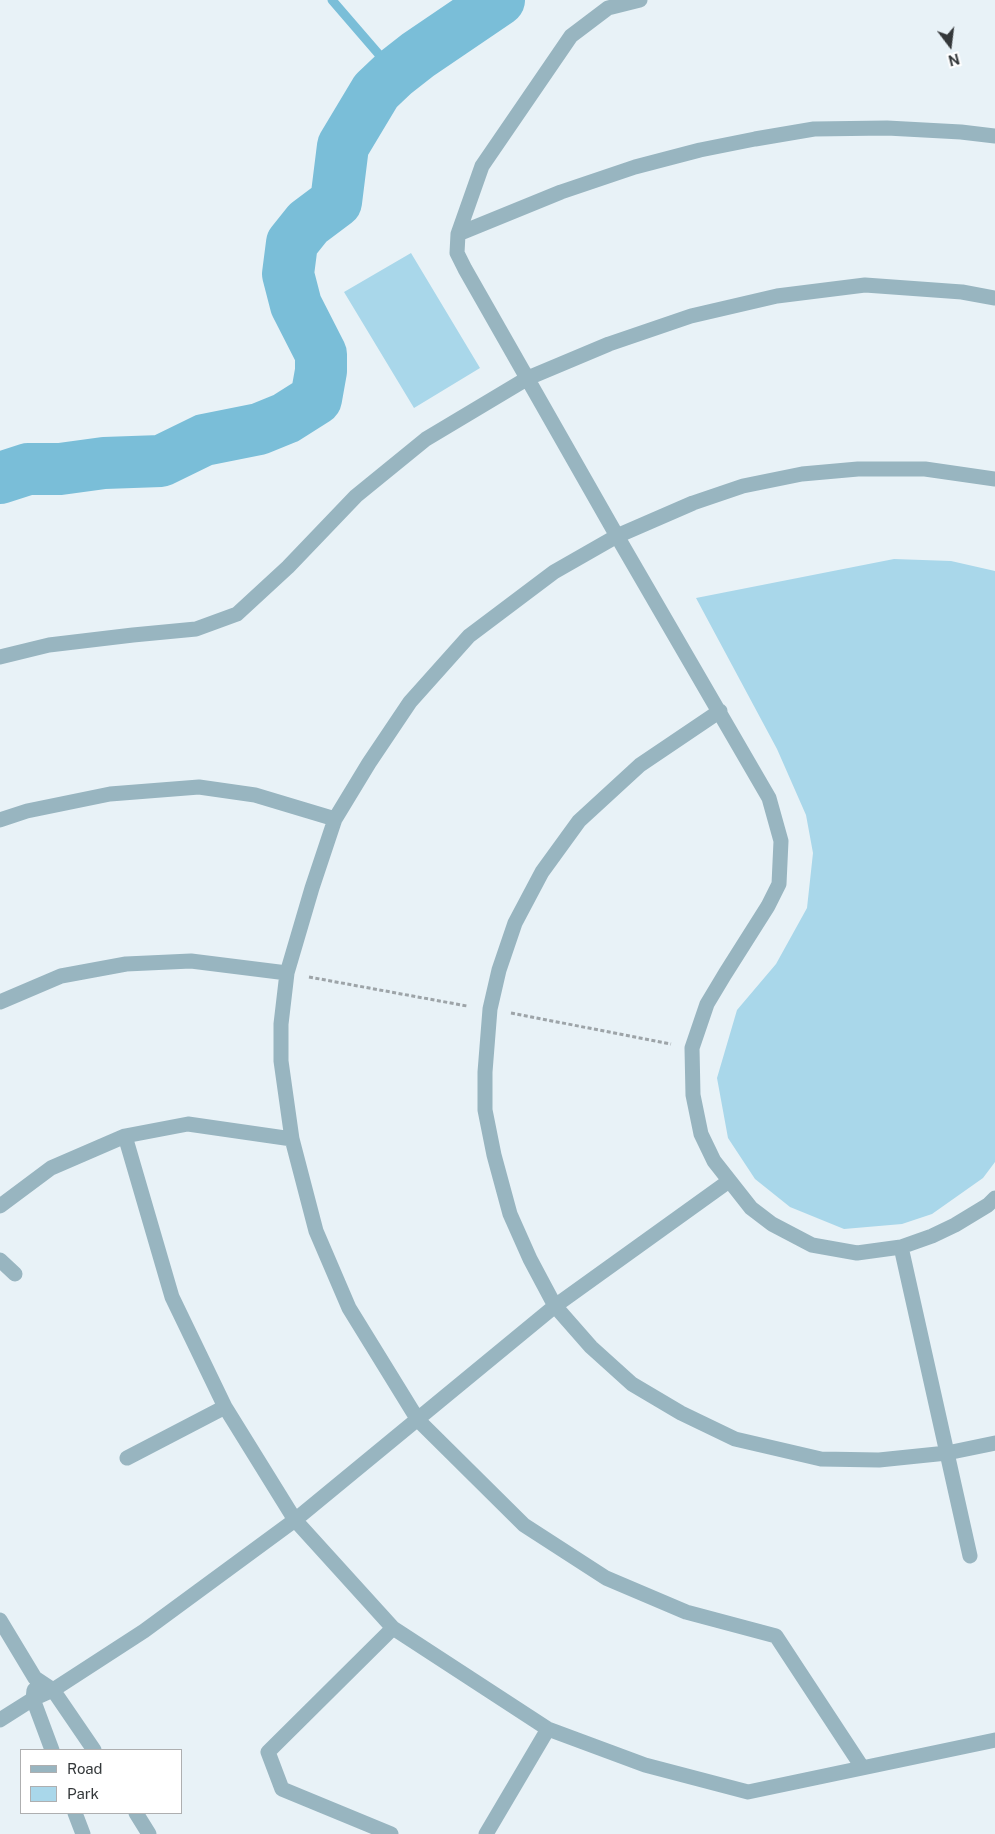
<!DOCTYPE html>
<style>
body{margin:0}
#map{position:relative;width:995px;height:1834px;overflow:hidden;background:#e8f2f7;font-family:"Public Sans",sans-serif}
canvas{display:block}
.legend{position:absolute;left:20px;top:1749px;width:162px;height:65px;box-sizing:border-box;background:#fff;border:1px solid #aeafb0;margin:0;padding:6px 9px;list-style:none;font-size:15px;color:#34383a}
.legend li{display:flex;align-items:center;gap:10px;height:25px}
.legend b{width:25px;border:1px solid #aeafb0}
.north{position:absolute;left:925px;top:20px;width:50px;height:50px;-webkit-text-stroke:4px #fff;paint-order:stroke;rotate:165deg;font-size:14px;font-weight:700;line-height:20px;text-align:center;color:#34383a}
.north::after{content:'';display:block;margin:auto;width:18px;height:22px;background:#34383a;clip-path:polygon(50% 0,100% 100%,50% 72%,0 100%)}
</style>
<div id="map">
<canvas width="995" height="1834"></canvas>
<ul class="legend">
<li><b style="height:6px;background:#98b5c0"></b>Road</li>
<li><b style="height:14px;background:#a9d7ea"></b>Park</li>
</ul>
<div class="north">N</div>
</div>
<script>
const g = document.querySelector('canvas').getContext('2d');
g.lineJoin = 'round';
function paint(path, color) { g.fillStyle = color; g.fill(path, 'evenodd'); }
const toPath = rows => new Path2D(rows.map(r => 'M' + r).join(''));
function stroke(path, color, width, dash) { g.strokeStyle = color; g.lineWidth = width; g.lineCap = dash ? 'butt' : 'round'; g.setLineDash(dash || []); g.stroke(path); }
paint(toPath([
 [411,253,480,368,414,408,344,292],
 [894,559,951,561,995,571,995,1162,983,1178,932,1214,902,1224,844,1229,790,1207,755,1179,728,1138,717,1078,737,1010,776,964,807,908,813,853,806,815,777,749,696,598]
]), '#a9d7ea');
stroke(toPath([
 [332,0,395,73]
]), '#7abed8', 9);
stroke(toPath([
 [0,478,28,469,60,469,104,463,161,461,204,440,259,429,286,418,316,399,321,371,321,354,296,305,288,274,292,243,308,223,336,202,343,146,376,91,395,73,418,55,499,0]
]), '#7abed8', 52);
stroke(toPath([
 [309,977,467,1006],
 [511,1013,671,1044]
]), '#9da4a8', 3, [4, 2.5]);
stroke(toPath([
 [640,0,608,8,571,36,482,166,458,234,457,253,465,269,617,536,769,798,781,841,779,884,768,906,725,974,707,1004,692,1048,693,1095,701,1134,714,1161,751,1208,772,1224,812,1245,857,1253,901,1247,932,1236,955,1225,988,1205,995,1198],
 [458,234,561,192,635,167,700,150,755,139,814,129,887,128,961,132,995,136],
 [0,657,49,645,133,635,196,629,237,614,288,567,356,496,426,439,528,378,609,344,691,316,777,296,865,285,962,292,995,298],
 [720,711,640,765,579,821,542,872,515,923,499,970,490,1009,485,1072,485,1110,494,1155,510,1214,530,1259,555,1306,591,1347,632,1384,681,1413,735,1439,821,1459,879,1460,947,1453,995,1443],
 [0,820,27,811,110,794,199,787,255,795,335,819],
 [0,1002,61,976,126,964,191,961,287,973],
 [125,1136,172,1297,225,1407,295,1520,393,1628,548,1729,645,1765,748,1792,995,1740],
 [0,1206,51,1168,125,1136,188,1124,292,1139],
 [901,1247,970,1556],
 [0,1260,15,1274],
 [127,1458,225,1407],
 [0,1620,35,1678,53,1690,94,1750],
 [34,1690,33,1699,52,1750],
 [0,1720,33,1699,53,1690,144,1631,295,1520,555,1306,729,1181],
 [862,1767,776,1636,686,1612,606,1578,524,1525,418,1420,349,1308,316,1231,292,1139,281,1061,281,1024,287,973,312,888,335,819,369,763,410,702,469,636,554,572,617,536,693,503,743,486,802,474,858,469,925,469,995,479],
 [75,1813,83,1834],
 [136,1813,149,1834],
 [391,1834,282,1789,268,1752,393,1628],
 [486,1834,548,1729]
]), '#98b5c0', 15);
</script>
